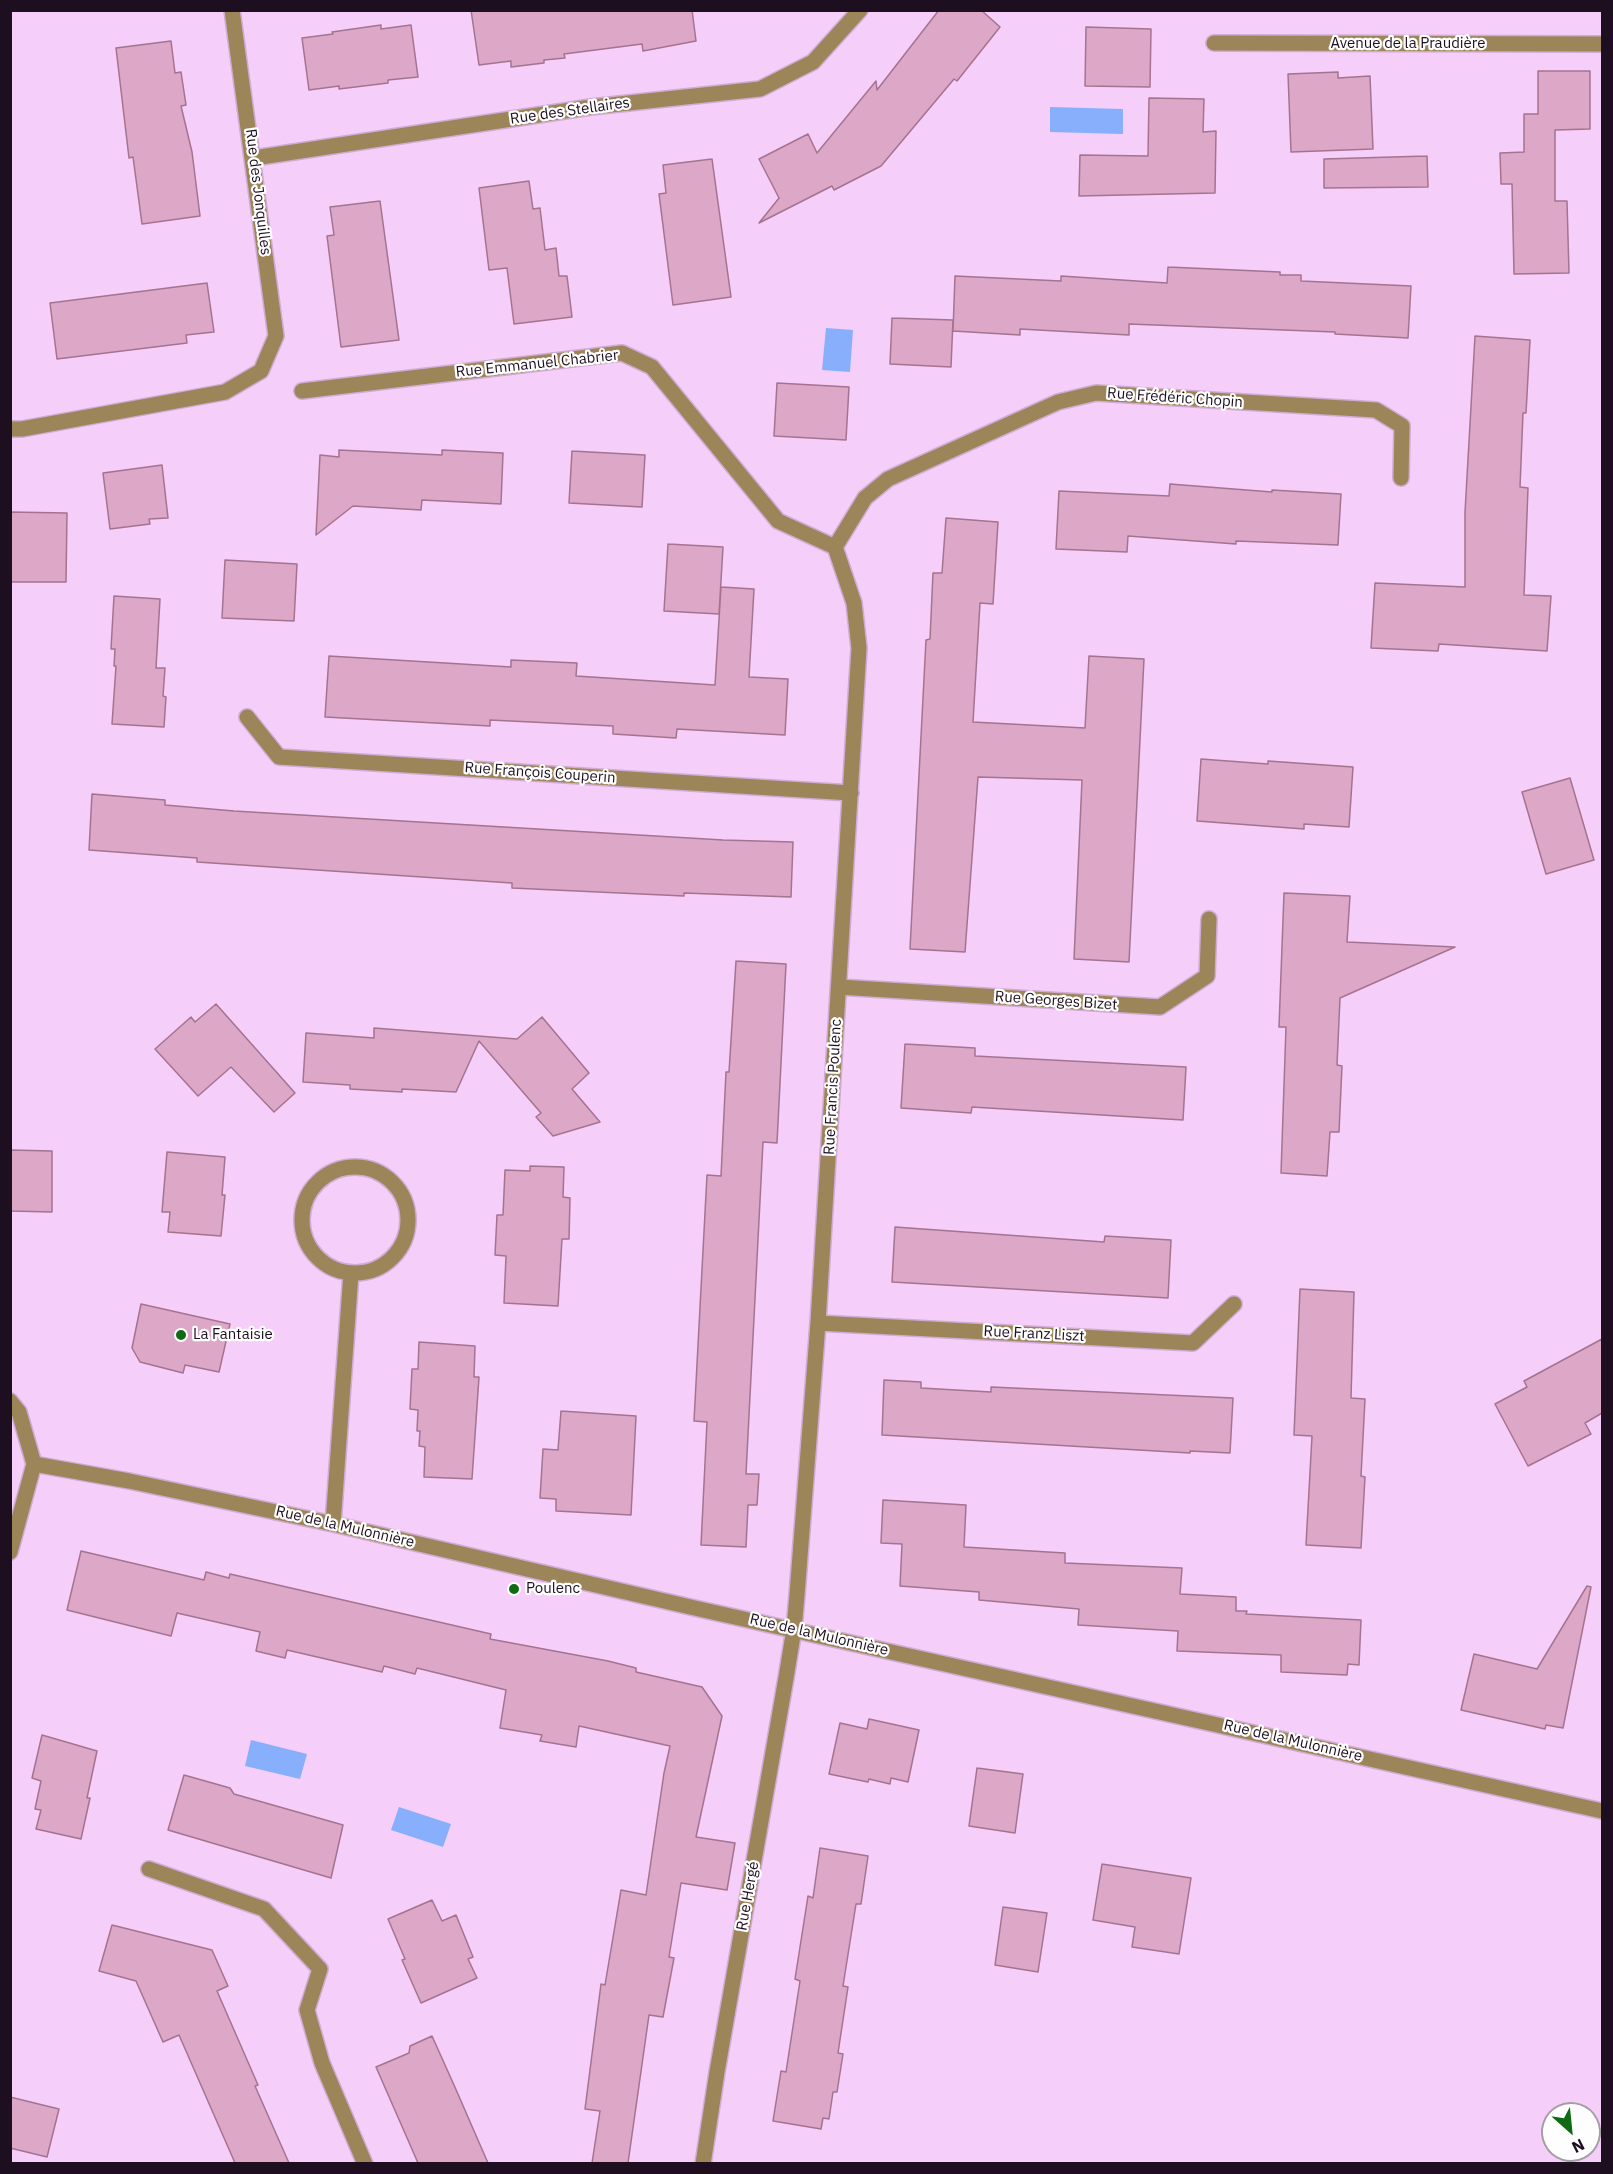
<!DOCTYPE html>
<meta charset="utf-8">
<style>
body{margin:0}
#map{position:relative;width:1613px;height:2174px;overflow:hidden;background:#f6cefa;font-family:"IBM Plex Sans",sans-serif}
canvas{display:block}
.frame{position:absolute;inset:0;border:12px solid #1d0f1f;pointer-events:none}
.north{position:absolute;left:1541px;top:2102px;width:60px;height:60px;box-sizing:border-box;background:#fefefe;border:2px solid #a49ea5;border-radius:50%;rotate:153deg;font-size:16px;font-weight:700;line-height:24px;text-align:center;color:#1d0f1f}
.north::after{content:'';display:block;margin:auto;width:21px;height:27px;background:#0f6a13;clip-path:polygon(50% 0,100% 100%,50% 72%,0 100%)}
</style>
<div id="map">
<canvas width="1613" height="2174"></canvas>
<div class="frame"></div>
<div class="north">N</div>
</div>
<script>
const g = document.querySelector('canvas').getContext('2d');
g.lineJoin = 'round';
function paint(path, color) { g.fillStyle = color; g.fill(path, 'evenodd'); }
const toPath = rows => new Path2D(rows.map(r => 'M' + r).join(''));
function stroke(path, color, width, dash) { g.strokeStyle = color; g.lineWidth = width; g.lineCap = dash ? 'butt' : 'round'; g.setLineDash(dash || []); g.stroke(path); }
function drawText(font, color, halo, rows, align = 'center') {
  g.font = font + ' "IBM Plex Sans",sans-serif'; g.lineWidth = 4.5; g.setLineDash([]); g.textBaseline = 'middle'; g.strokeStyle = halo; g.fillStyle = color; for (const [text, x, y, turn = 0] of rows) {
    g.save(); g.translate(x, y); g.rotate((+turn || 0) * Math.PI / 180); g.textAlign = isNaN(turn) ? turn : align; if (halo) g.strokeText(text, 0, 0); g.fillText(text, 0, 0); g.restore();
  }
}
paint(toPath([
 [1050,107,1123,109,1123,134,1050,132],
 [826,328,853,330,850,372,822,370],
 [251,1740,307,1754,300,1779,245,1766],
 [399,1807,451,1824,443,1847,391,1830]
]), '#87affc');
const building = toPath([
 [471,10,692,10,696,41,643,51,642,44,564,54,565,58,544,60,544,63,511,67,511,61,479,65,471,10],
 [939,10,981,10,1000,27,957,81,954,79,881,166,834,190,832,186,759,223,779,198,759,159,808,134,817,153,876,81,877,90,939,10],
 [381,25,381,29,411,25,418,77,388,80,388,83,339,89,339,86,309,90,302,38,333,34,332,32,381,25],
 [1086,27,1151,29,1150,87,1085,86,1086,27],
 [171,41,175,73,181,72,186,105,181,106,192,152,200,216,142,224,133,157,129,158,116,48,171,41],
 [1538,71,1590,71,1590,129,1555,130,1555,201,1567,201,1569,273,1514,274,1512,184,1501,184,1500,153,1524,152,1524,114,1538,114,1538,71],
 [1338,72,1338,78,1370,76,1373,149,1291,152,1288,74,1338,72],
 [1149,98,1204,99,1203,132,1216,131,1215,193,1079,196,1080,155,1148,156,1149,98],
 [1427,156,1428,187,1324,188,1324,159,1427,156],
 [712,159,731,297,673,305,659,194,666,193,663,165,712,159],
 [529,181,533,209,540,208,545,250,556,248,559,276,567,276,572,317,514,324,507,268,489,270,479,188,529,181],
 [380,201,399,340,341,347,327,236,334,235,330,207,380,201],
 [1168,267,1280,272,1280,275,1301,275,1301,281,1411,286,1408,338,1335,334,1335,332,1129,324,1129,335,1020,329,1020,335,953,331,955,276,1061,281,1061,276,1167,283,1168,267],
 [207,283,214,332,186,335,187,343,57,359,50,303,207,283],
 [892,318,953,320,951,367,890,364,892,318],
 [1475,336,1530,340,1526,413,1523,413,1520,487,1528,488,1524,595,1551,596,1547,651,1439,644,1438,651,1371,648,1375,583,1465,587,1465,512,1475,336],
 [777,383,849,387,846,440,774,436,777,383],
 [339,450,442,455,442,450,503,453,501,504,422,500,421,510,353,506,316,535,320,455,339,457,339,450],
 [572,451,645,455,642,507,569,503,572,451],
 [162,465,168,518,149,519,150,524,110,529,103,473,162,465],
 [1170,484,1272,492,1272,490,1341,494,1338,545,1236,541,1236,544,1128,536,1127,552,1056,549,1059,491,1169,496,1170,484],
 [10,512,67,513,66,582,10,582,10,512],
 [946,518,998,522,993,604,980,603,973,722,1085,728,1089,656,1144,659,1129,962,1074,959,1082,780,978,777,965,952,910,949,926,640,930,639,933,573,942,573,946,518],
 [668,544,723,547,719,614,664,611,668,544],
 [225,560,297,564,294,621,222,618,225,560],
 [721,587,754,589,749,677,788,679,785,735,677,729,676,738,613,734,613,726,490,720,490,726,325,717,329,656,511,667,511,660,577,663,576,676,715,685,721,587],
 [114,596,160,599,156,668,165,668,163,696,166,697,164,727,112,724,116,666,114,666,115,649,111,649,114,596],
 [1201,759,1268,764,1268,761,1353,767,1349,827,1304,824,1304,829,1197,821,1201,759],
 [1570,778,1594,860,1546,874,1522,792,1570,778],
 [92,794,165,800,165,805,234,811,723,840,793,842,791,897,684,893,684,896,512,888,512,883,197,862,197,858,89,850,92,794],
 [1284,893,1350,896,1347,942,1455,947,1340,998,1337,1065,1342,1066,1339,1132,1330,1132,1327,1176,1281,1173,1286,1027,1279,1027,1284,893],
 [736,961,786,964,777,1143,763,1142,746,1474,759,1474,757,1505,748,1505,746,1547,701,1545,707,1422,694,1421,707,1175,721,1176,726,1072,729,1072,736,961],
 [216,1004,295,1093,274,1112,231,1067,198,1096,155,1049,191,1017,195,1022,216,1004],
 [542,1017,589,1073,572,1089,600,1122,553,1136,536,1117,541,1113,479,1041,456,1092,402,1089,402,1092,350,1089,350,1085,303,1082,306,1033,374,1038,374,1028,517,1039,542,1017],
 [905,1044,975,1048,975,1056,1186,1067,1183,1120,972,1107,971,1113,901,1108,905,1044],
 [10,1150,52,1151,52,1212,10,1211,10,1150],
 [167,1152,225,1157,222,1195,225,1195,221,1236,168,1232,170,1212,162,1212,167,1152],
 [530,1166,564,1167,563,1197,570,1198,569,1239,562,1239,558,1306,504,1303,506,1256,495,1255,497,1215,503,1215,505,1170,530,1171,530,1166],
 [895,1227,1104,1242,1105,1236,1171,1240,1168,1298,892,1282,895,1227],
 [1300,1289,1354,1292,1351,1398,1365,1399,1361,1476,1365,1477,1361,1548,1306,1545,1312,1436,1294,1435,1300,1289],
 [141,1304,230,1324,219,1372,185,1365,183,1373,140,1362,132,1348,141,1304],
 [1602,1339,1602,1413,1585,1423,1591,1434,1528,1466,1495,1404,1527,1387,1524,1381,1602,1339],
 [419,1342,475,1346,474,1377,479,1377,472,1479,424,1477,425,1447,419,1446,420,1431,417,1431,418,1410,410,1409,412,1369,418,1369,419,1342],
 [884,1380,921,1382,921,1388,991,1392,991,1387,1233,1398,1230,1453,1190,1451,1190,1453,882,1435,884,1380],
 [561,1411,636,1416,631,1515,556,1511,556,1499,540,1498,543,1449,558,1450,561,1411],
 [883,1500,966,1505,964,1547,1065,1553,1065,1563,1182,1568,1180,1594,1236,1597,1236,1611,1247,1611,1246,1614,1361,1620,1359,1665,1348,1664,1347,1675,1281,1672,1281,1655,1177,1651,1178,1631,1078,1625,1079,1609,979,1600,979,1592,900,1586,902,1544,881,1543,883,1500],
 [81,1551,204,1580,206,1572,229,1578,230,1574,491,1634,490,1639,608,1661,636,1668,636,1672,702,1687,722,1716,696,1837,735,1843,727,1890,681,1883,669,1957,674,1958,663,2017,649,2015,628,2163,592,2163,600,2111,585,2109,601,1984,605,1985,621,1890,646,1895,664,1773,670,1746,579,1726,576,1747,540,1741,542,1735,500,1728,506,1690,417,1668,415,1674,384,1666,382,1672,287,1650,285,1658,256,1651,260,1632,177,1613,171,1636,67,1610,81,1551],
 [1587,1586,1591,1587,1563,1728,1546,1725,1545,1729,1461,1710,1474,1654,1537,1669,1587,1586],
 [869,1719,919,1730,908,1782,891,1778,890,1784,869,1779,868,1782,829,1774,840,1723,867,1729,869,1719],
 [42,1735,97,1751,87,1798,90,1798,81,1839,36,1829,41,1810,35,1809,41,1781,32,1778,42,1735],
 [977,1768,1023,1774,1015,1833,969,1826,977,1768],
 [184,1775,230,1788,234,1794,343,1825,331,1878,168,1830,184,1775],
 [820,1848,868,1856,861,1904,856,1904,843,1986,848,1987,838,2053,843,2054,837,2092,833,2092,829,2119,823,2118,821,2129,773,2121,781,2071,786,2072,800,1981,795,1979,808,1896,813,1898,820,1848],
 [1102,1864,1191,1878,1179,1954,1132,1947,1135,1927,1093,1920,1102,1864],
 [432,1900,442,1921,456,1915,473,1957,468,1959,477,1978,421,2003,402,1960,405,1959,388,1919,432,1900],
 [1003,1907,1047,1913,1038,1972,995,1965,1003,1907],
 [112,1925,212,1950,228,1986,217,1991,258,2085,255,2086,289,2163,235,2163,179,2035,163,2042,136,1981,99,1971,112,1925],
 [432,2036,454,2085,488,2163,418,2163,376,2067,409,2053,410,2046,432,2036],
 [10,2097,59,2109,47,2157,10,2148,10,2097]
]);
paint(building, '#dda8c7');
stroke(building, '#a47390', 1.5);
const minor = toPath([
 [1214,43,1602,44],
 [254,158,591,107,760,89,813,62,860,10],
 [302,391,622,353,652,367,778,521,835,547],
 [10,429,22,429,225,392,261,371,276,336,232,10],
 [835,547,865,498,888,479,1058,402,1096,393,1376,410,1402,426,1401,478],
 [247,717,279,757,851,793],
 [839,987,1160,1007,1207,976,1209,919],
 '302 1220a53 53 0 1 1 106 0a53 53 0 1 1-106 0Z',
 [818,1323,1193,1343,1234,1304],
 [10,1401,19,1412,34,1464],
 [34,1464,129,1481,333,1524,699,1609,1602,1811],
 [333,1524,351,1273],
 [10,1552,34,1464],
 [149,1869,264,1909,320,1969,307,2010,322,2063,365,2164],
 [703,2164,717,2072,786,1678,794,1629,797,1595,818,1323,859,648,854,603,835,547]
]);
stroke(minor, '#cfacd3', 18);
stroke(minor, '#9c8558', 15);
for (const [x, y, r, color] of [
 [181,1335,6,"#0f6a13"],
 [514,1589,6,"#0f6a13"]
]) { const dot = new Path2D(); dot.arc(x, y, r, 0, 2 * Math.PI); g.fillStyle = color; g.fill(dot); stroke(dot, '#fefefe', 2); }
drawText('15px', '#1d0f1f', '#fefefe', [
 ["Avenue de la Praudière",1408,44],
 ["Rue des Stellaires",570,111,-8],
 ["Rue des Jonquilles",258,192,83],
 ["Rue Emmanuel Chabrier",537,364,-6],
 ["Rue Frédéric Chopin",1175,398,4],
 ["Rue François Couperin",540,773,4],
 ["Rue Georges Bizet",1056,1001,4],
 ["Rue Francis Poulenc",833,1087,-87],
 ["Rue Franz Liszt",1034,1334,3],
 ["Rue de la Mulonnière",345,1527,13],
 ["Rue de la Mulonnière",819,1635,13],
 ["Rue de la Mulonnière",1293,1741,13],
 ["Rue Hergé",748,1896,-80]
]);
drawText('15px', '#1d0f1f', '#fefefe', [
 ["La Fantaisie",193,1335],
 ["Poulenc",526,1589]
], 'left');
</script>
